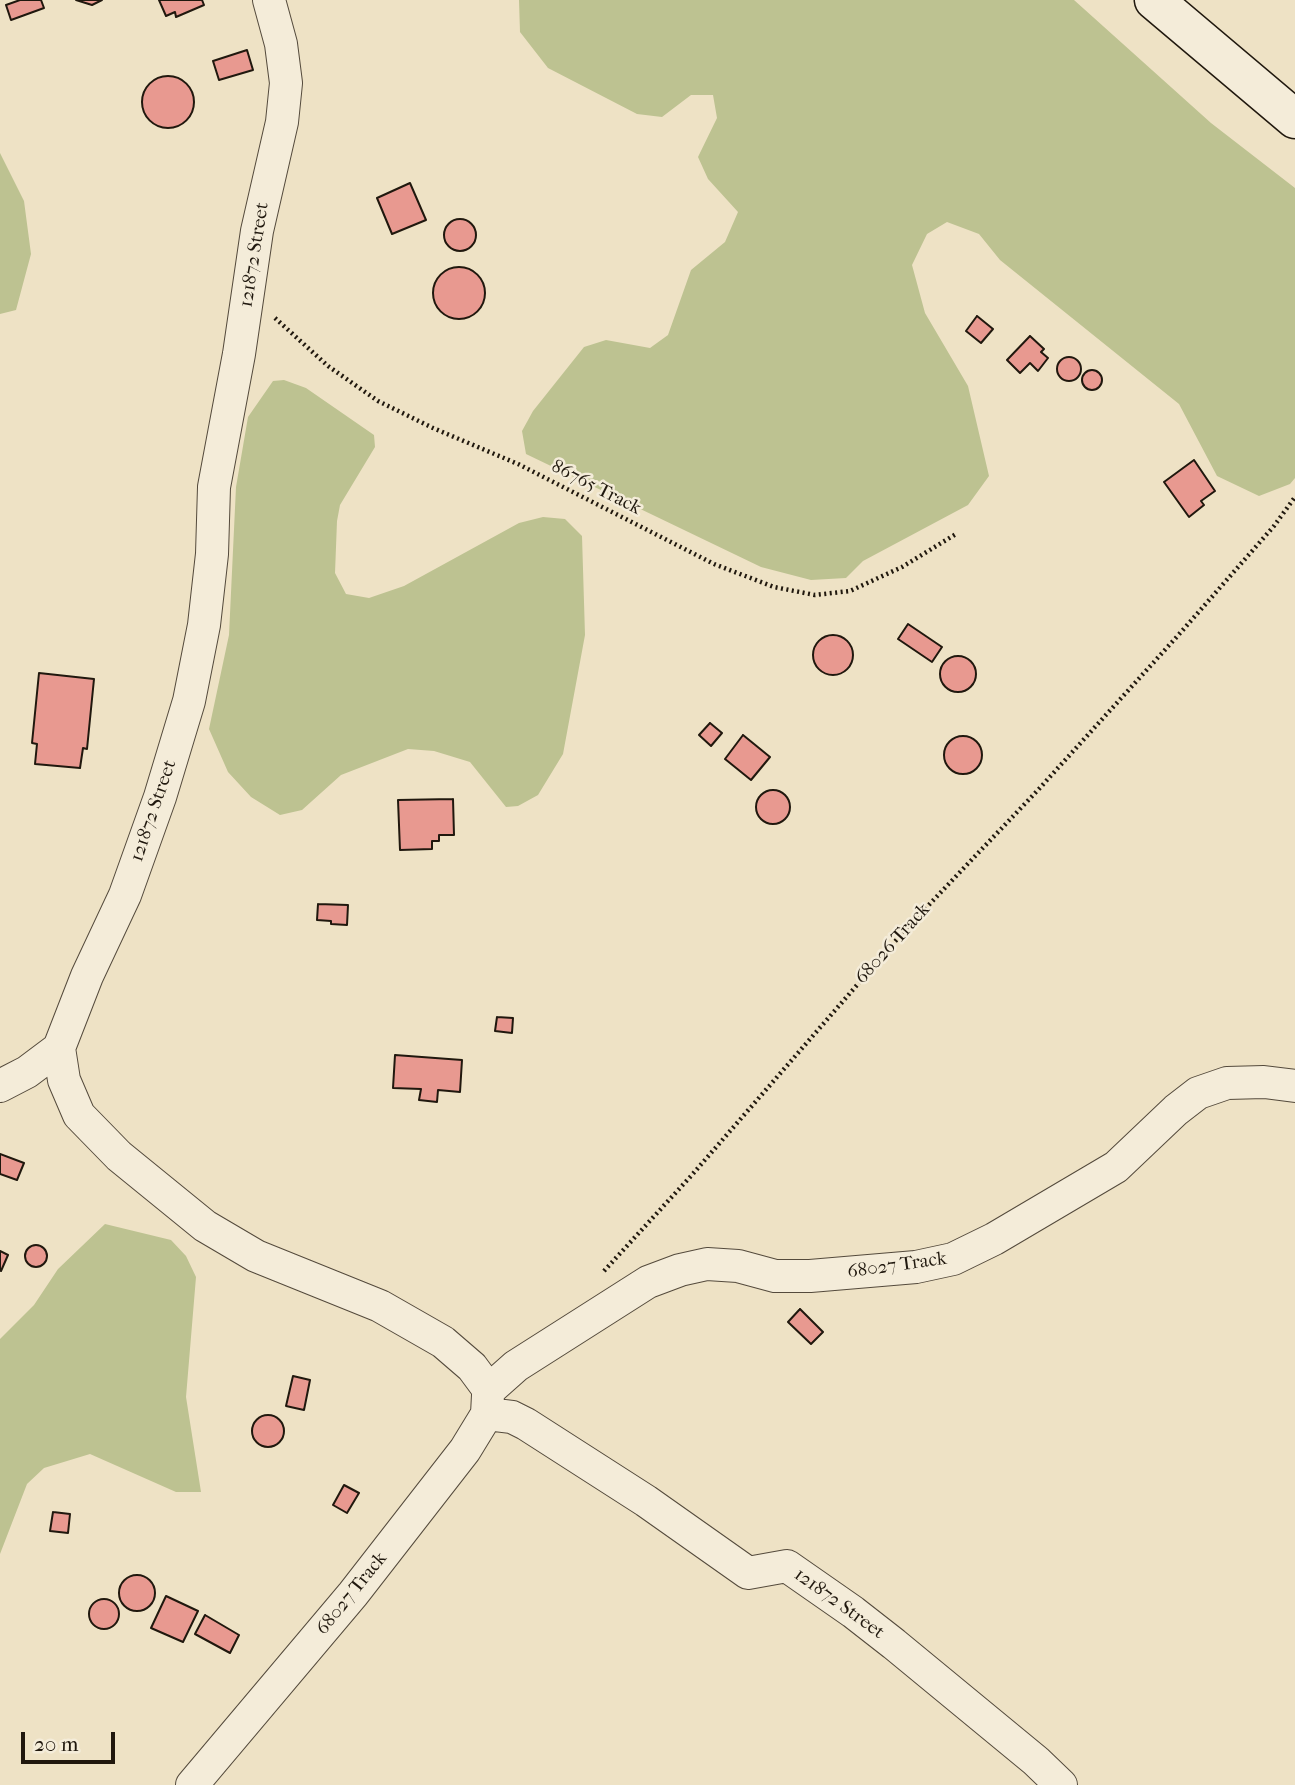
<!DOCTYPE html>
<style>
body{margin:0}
#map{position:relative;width:1295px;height:1785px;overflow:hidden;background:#eee2c5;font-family:"IM FELL French Canon",serif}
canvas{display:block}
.scale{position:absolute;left:21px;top:1732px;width:94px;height:32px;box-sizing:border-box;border:4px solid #20180e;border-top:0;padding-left:9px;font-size:21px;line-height:24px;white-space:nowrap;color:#20180e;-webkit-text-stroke:5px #f4ecd9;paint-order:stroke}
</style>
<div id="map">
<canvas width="1295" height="1785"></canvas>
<div class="scale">20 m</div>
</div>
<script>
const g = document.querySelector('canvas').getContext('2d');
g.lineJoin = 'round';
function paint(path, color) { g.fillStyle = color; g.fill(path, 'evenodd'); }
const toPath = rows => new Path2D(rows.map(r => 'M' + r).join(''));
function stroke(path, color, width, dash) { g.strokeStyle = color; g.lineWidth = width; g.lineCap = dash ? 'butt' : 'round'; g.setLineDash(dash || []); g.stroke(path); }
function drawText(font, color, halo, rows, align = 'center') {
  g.font = font + ' "IM FELL French Canon",serif'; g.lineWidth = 5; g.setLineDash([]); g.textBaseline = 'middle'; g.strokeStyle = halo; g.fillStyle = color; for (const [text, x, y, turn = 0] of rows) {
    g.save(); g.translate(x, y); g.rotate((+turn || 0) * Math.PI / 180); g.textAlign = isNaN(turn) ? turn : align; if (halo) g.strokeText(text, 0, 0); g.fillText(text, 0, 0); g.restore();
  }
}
paint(toPath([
 [519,0,1074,0,1211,123,1295,188,1295,478,1290,484,1259,496,1217,476,1179,404,1000,260,979,234,947,222,927,234,912,265,925,313,968,386,989,476,968,505,863,561,846,578,811,580,761,567,526,454,522,431,533,411,584,347,606,340,650,348,668,335,691,270,725,242,738,212,708,179,698,157,717,118,713,95,691,95,662,117,637,114,548,68,520,32],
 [0,153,24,201,31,254,16,310,0,314],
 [284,380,306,388,374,435,375,447,340,505,337,521,335,573,346,594,369,598,404,586,519,523,543,517,565,519,582,536,585,635,563,754,538,795,518,806,506,807,470,762,434,751,408,749,341,775,302,810,280,815,251,797,228,772,209,729,229,635,236,487,248,417,273,381],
 [105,1224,171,1240,186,1256,196,1277,186,1397,201,1492,176,1492,90,1454,44,1468,27,1484,0,1554,0,1339,34,1305,58,1269]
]), '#bdc291');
const building = toPath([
 [20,0,41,0,44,8,11,20,6,5,20,0],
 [76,0,102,0,92,5,76,0],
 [159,0,202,0,204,5,176,17,175,12,166,16,159,0],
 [247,50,253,70,219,80,213,61,247,50],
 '142 102a26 26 0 1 1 52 0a26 26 0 1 1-52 0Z',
 [410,183,426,220,392,234,377,198,410,183],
 '444 235a16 16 0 1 1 32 0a16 16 0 1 1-32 0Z',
 '433 293a26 26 0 1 1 52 0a26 26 0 1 1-52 0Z',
 [977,316,993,329,981,343,966,331,977,316],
 [1030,336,1044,349,1041,352,1048,358,1038,371,1030,363,1020,373,1007,360,1030,336],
 '1057 369a12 12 0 1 1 24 0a12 12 0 1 1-24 0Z',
 '1082 380a10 10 0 1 1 20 0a10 10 0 1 1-20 0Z',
 [1194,460,1215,491,1201,501,1204,505,1189,517,1164,482,1194,460],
 [908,624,942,647,932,662,898,639,908,624],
 '813 655a20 20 0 1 1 40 0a20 20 0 1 1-40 0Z',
 '940 674a18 18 0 1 1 36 0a18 18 0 1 1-36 0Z',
 [39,673,94,679,87,749,83,748,80,768,35,764,37,744,32,743,39,673],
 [710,723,722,733,711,746,699,735,710,723],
 [743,735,770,757,751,780,725,759,743,735],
 '944 755a19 19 0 1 1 38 0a19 19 0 1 1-38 0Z',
 '756 807a17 17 0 1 1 34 0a17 17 0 1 1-34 0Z',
 [453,799,454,835,439,835,439,841,432,841,432,849,400,850,398,800,453,799],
 [318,904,348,905,347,925,331,924,331,921,317,920,318,904],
 [497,1017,513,1018,512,1033,495,1031,497,1017],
 [395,1055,462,1060,460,1092,438,1090,437,1102,419,1100,421,1089,393,1088,395,1055],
 [0,1154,24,1163,17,1180,0,1174,0,1154],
 '25 1256a11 11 0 1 1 22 0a11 11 0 1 1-22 0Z',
 [0,1251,8,1255,1,1271,0,1270,0,1251],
 [800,1309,823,1332,811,1344,788,1322,800,1309],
 [293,1376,310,1380,304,1410,286,1406,293,1376],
 '252 1431a16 16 0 1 1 32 0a16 16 0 1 1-32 0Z',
 [344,1485,359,1493,347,1513,333,1505,344,1485],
 [53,1512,70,1514,68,1533,50,1531,53,1512],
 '119 1593a18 18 0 1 1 36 0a18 18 0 1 1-36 0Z',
 [166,1596,198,1611,183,1642,151,1628,166,1596],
 '89 1614a15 15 0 1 1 30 0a15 15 0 1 1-30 0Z',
 [205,1615,239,1635,230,1653,195,1634,205,1615]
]);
paint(building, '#e89990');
stroke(building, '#20180e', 2);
const street = toPath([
 [269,0,281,44,286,83,282,122,257,231,239,354,214,487,212,554,204,625,189,701,160,797,125,895,87,976,59,1048,64,1080,79,1115,119,1156,205,1226,256,1256,380,1306,443,1342,472,1367,489,1390],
 [0,1086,27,1072,59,1048],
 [489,1390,516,1366,648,1282,680,1270,707,1264,738,1266,775,1276,810,1276,916,1267,953,1259,994,1239,1116,1167,1176,1110,1198,1093,1227,1083,1264,1082,1295,1086],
 [487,1414,512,1417,526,1424,646,1501,748,1573,787,1566,853,1612,894,1644,1036,1761,1061,1785],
 [192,1785,353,1594,465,1450,487,1414,488,1395]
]);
const secondary = toPath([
 [1154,0,1295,119]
]);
stroke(street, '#544a3c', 34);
stroke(secondary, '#20180e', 41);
stroke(toPath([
 [275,318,328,366,378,401,433,428,518,464,714,564,774,587,815,595,850,591,902,567,956,534],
 [604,1271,691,1176,904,931,1038,790,1182,631,1274,526,1295,497]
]), '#20180e', 4.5, [2, 3.5]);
stroke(street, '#f4ecd9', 32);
stroke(secondary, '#f4ecd9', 38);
drawText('19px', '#20180e', '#f4ecd9', [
 ["121872 Street",255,255,-81],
 ["86765 Track",596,488,27],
 ["121872 Street",154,811,-71],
 ["68026 Track",893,944,-48],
 ["68027 Track",897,1266,-8],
 ["68027 Track",352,1594,-51],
 ["121872 Street",839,1604,36]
]);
</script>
